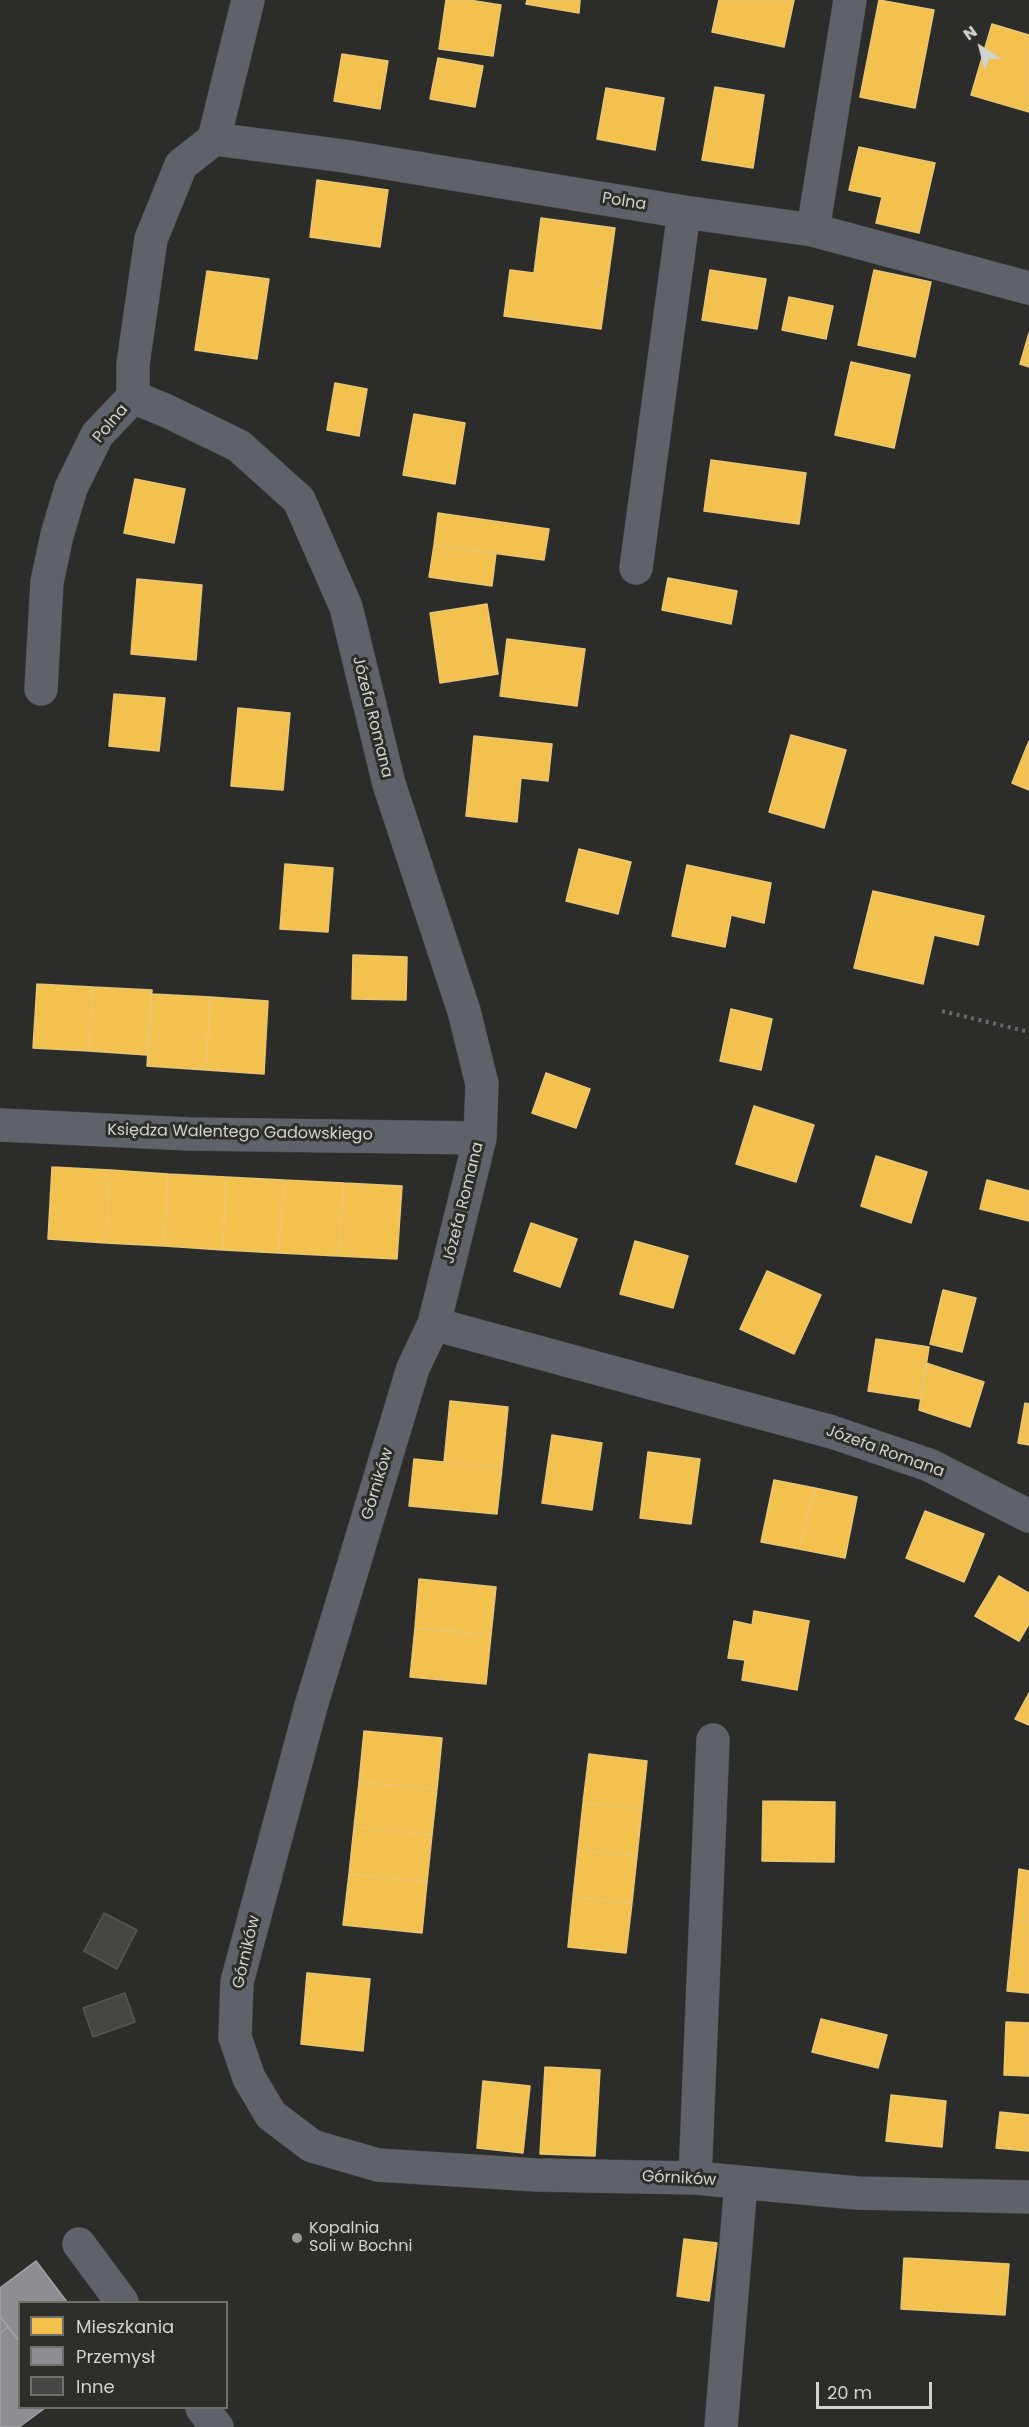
<!DOCTYPE html>
<meta charset="utf-8">
<style>
body{margin:0}
#map{position:relative;width:1029px;height:2427px;overflow:hidden;background:#2c2d2b;font-family:Poppins,sans-serif}
canvas{display:block}
.legend{position:absolute;left:18px;top:2301px;width:210px;height:108px;box-sizing:border-box;background:#2d2e2a;border:2px solid #6f706c;margin:0;padding:8px 10px;list-style:none;font-size:18px;color:#d2d3d0}
.legend li{display:flex;align-items:center;gap:12px;height:30px}
.legend b{width:30px;border:2px solid #6f706c}
.north{position:absolute;left:951px;top:18px;width:60px;height:60px;-webkit-text-stroke:4px #2d2e2a;paint-order:stroke;rotate:324deg;font-size:16px;font-weight:700;line-height:24px;text-align:center;color:#d2d3d0}
.north::after{content:'';display:block;margin:auto;width:21px;height:27px;background:#d2d3d0;clip-path:polygon(50% 0,100% 100%,50% 72%,0 100%)}
.scale{position:absolute;left:816px;top:2382px;width:116px;height:27px;box-sizing:border-box;border:3px solid #d2d3d0;border-top:0;padding-left:8px;font-size:18px;line-height:21px;white-space:nowrap;color:#d2d3d0;-webkit-text-stroke:4px #2d2e2a;paint-order:stroke}
</style>
<div id="map">
<canvas width="1029" height="2427"></canvas>
<ul class="legend">
<li><b style="height:16px;background:#f2c14e"></b>Mieszkania</li>
<li><b style="height:16px;background:#8d8d92"></b>Przemysł</li>
<li><b style="height:16px;background:#464745"></b>Inne</li>
</ul>
<div class="north">N</div>
<div class="scale">20 m</div>
</div>
<script>
const g = document.querySelector('canvas').getContext('2d');
g.lineJoin = 'round';
function paint(path, color) { g.fillStyle = color; g.fill(path, 'evenodd'); }
const toPath = rows => new Path2D(rows.map(r => 'M' + r).join(''));
function stroke(path, color, width, dash) { g.strokeStyle = color; g.lineWidth = width; g.lineCap = dash ? 'butt' : 'round'; g.setLineDash(dash || []); g.stroke(path); }
function drawText(font, color, halo, rows, align = 'center') {
  g.font = font + ' Poppins,sans-serif'; g.lineWidth = 6; g.setLineDash([]); g.textBaseline = 'middle'; g.strokeStyle = halo; g.fillStyle = color; for (const [text, x, y, turn = 0] of rows) {
    g.save(); g.translate(x, y); g.rotate((+turn || 0) * Math.PI / 180); g.textAlign = isNaN(turn) ? turn : align; if (halo) g.strokeText(text, 0, 0); g.fillText(text, 0, 0); g.restore();
  }
}
const homes = toPath([
 [446,0,469,0,501,5,493,56,439,49,446,0],
 [527,0,580,0,579,13,526,4,527,0],
 [719,0,794,0,784,47,712,32,719,0],
 [879,0,934,10,915,108,860,97,879,0],
 [992,24,1029,35,1029,112,971,95,992,24],
 [342,54,388,61,380,109,334,101,342,54],
 [438,58,483,66,475,107,430,99,438,58],
 [715,87,764,95,753,168,702,160,715,87],
 [606,88,664,98,655,150,597,139,606,88],
 [859,147,935,163,919,233,876,223,882,197,849,190,859,147],
 [317,180,388,190,380,247,310,237,317,180],
 [541,218,615,228,601,329,504,316,510,270,534,273,541,218],
 [710,270,766,279,757,329,702,320,710,270],
 [874,270,931,282,915,357,858,345,874,270],
 [207,271,269,279,257,359,195,350,207,271],
 [789,297,833,306,826,339,782,330,789,297],
 [1029,333,1029,367,1020,364,1029,333],
 [851,362,910,375,894,448,835,435,851,362],
 [335,383,367,389,359,436,327,430,335,383],
 [414,414,465,423,455,484,403,475,414,414],
 [711,460,806,473,799,524,704,511,711,460],
 [135,479,185,489,174,543,124,533,135,479],
 [438,513,549,529,544,560,434,545,438,513],
 [434,545,496,553,492,586,429,577,434,545],
 [668,578,737,591,731,624,662,610,668,578],
 [137,579,202,585,196,660,131,654,137,579],
 [487,604,498,674,440,683,430,613,487,604],
 [507,639,585,649,577,706,500,696,507,639],
 [114,694,165,698,159,751,109,746,114,694],
 [238,708,290,713,283,790,231,786,238,708],
 [791,735,846,750,824,828,769,812,791,735],
 [474,736,552,744,548,781,521,778,517,822,466,816,474,736],
 [1029,741,1029,790,1012,783,1029,741],
 [579,849,631,862,618,914,566,901,579,849],
 [285,864,333,868,328,932,280,929,285,864],
 [687,865,771,883,764,923,731,915,725,947,672,936,687,865],
 [873,891,984,916,978,945,934,935,923,984,854,968,873,891],
 [353,955,407,957,406,1000,352,999,353,955],
 [37,984,93,987,89,1051,33,1048,37,984],
 [93,987,152,990,147,1055,89,1051,93,987],
 [152,994,210,997,206,1070,147,1066,152,994],
 [210,997,268,1001,264,1074,206,1070,210,997],
 [731,1009,772,1019,761,1070,720,1061,731,1009],
 [546,1073,590,1089,576,1128,532,1113,546,1073],
 [754,1106,814,1125,796,1182,736,1164,754,1106],
 [876,1156,927,1172,911,1223,861,1206,876,1156],
 [52,1167,110,1170,106,1243,48,1239,52,1167],
 [110,1170,168,1174,164,1246,106,1243,110,1170],
 [168,1174,226,1177,223,1250,164,1246,168,1174],
 [226,1177,284,1180,279,1253,223,1250,226,1177],
 [284,1180,344,1183,338,1256,279,1253,284,1180],
 [987,1180,1029,1191,1029,1221,980,1209,987,1180],
 [344,1183,402,1186,397,1259,338,1256,344,1183],
 [531,1223,577,1239,560,1287,514,1271,531,1223],
 [635,1241,688,1256,673,1308,620,1294,635,1241],
 [767,1271,821,1295,794,1354,740,1329,767,1271],
 [943,1290,976,1298,962,1352,930,1344,943,1290],
 [876,1339,929,1347,921,1399,868,1391,876,1339],
 [926,1363,984,1382,970,1427,919,1410,926,1363],
 [450,1401,508,1407,502,1468,444,1462,450,1401],
 [1025,1403,1029,1404,1029,1445,1018,1443,1025,1403],
 [552,1435,602,1443,592,1510,542,1503,552,1435],
 [648,1452,700,1459,691,1524,640,1518,648,1452],
 [414,1459,502,1468,497,1514,409,1506,414,1459],
 [774,1480,815,1488,799,1549,761,1542,774,1480],
 [815,1488,857,1497,845,1558,799,1549,815,1488],
 [925,1511,984,1534,964,1582,906,1558,925,1511],
 [999,1576,1029,1593,1029,1624,1019,1641,975,1616,999,1576],
 [419,1579,496,1587,491,1635,415,1628,419,1579],
 [754,1611,809,1621,797,1690,742,1680,745,1660,728,1658,734,1621,752,1625,754,1611],
 [415,1628,491,1635,486,1684,410,1677,415,1628],
 [1029,1693,1029,1725,1015,1719,1029,1693],
 [364,1731,442,1738,437,1789,359,1782,364,1731],
 [589,1754,647,1761,642,1809,583,1803,589,1754],
 [359,1782,437,1789,432,1835,354,1827,359,1782],
 [763,1801,835,1802,834,1862,762,1861,763,1801],
 [583,1803,642,1809,637,1856,578,1850,583,1803],
 [354,1827,432,1835,427,1882,349,1874,354,1827],
 [578,1850,637,1856,632,1903,573,1897,578,1850],
 [1019,1869,1029,1871,1029,1921,1014,1920,1019,1869],
 [349,1874,427,1882,422,1933,343,1925,349,1874],
 [573,1897,632,1903,626,1953,568,1947,573,1897],
 [1014,1920,1029,1921,1029,1993,1007,1991,1014,1920],
 [307,1973,370,1979,363,2051,301,2044,307,1973],
 [821,2019,887,2035,878,2068,812,2052,821,2019],
 [1006,2022,1029,2023,1029,2076,1004,2075,1006,2022],
 [545,2067,600,2070,595,2156,540,2154,545,2067],
 [483,2081,530,2086,523,2153,477,2148,483,2081],
 [891,2095,946,2101,942,2147,886,2141,891,2095],
 [1000,2112,1029,2115,1029,2151,996,2148,1000,2112],
 [684,2239,717,2243,709,2301,677,2296,684,2239],
 [904,2258,1009,2264,1005,2315,901,2309,904,2258]
]);
paint(homes, '#f2c14e');
stroke(homes, '#e8c675', 1.5);
const industry = toPath([
 [36,2261,67,2302,20,2302,20,2342,0,2316,0,2288,36,2261],
 [0,2316,8,2327,0,2333,0,2316],
 [8,2327,20,2342,20,2408,45,2408,19,2427,0,2427,0,2333,8,2327]
]);
paint(industry, '#8d8d92');
stroke(industry, '#a2a2a5', 1.5);
const building = toPath([
 [104,1913,137,1930,117,1969,84,1951,104,1913],
 [125,1993,135,2022,93,2037,83,2008,125,1993]
]);
paint(building, '#464745');
stroke(building, '#555554', 1.5);
const minor = toPath([
 [214,139,344,156,684,212,813,230,1029,288],
 [813,230,850,0],
 [133,397,167,411,239,446,299,500,346,607,389,784,464,1011,482,1084,480,1138,434,1324,413,1368,311,1706,237,1982,235,2037,249,2078,271,2115,312,2146,378,2165,536,2175,695,2178,857,2193,1029,2197],
 [636,568,684,212],
 [41,689,47,582,57,535,71,488,97,435,133,397,133,364,151,239,181,165,214,139,248,0],
 [0,1125,189,1134,480,1138],
 [434,1324,832,1432,929,1465,1029,1516],
 [695,2178,713,1740],
 [79,2244,122,2302],
 [202,2408,217,2427],
 [721,2427,741,2183]
]);
stroke(minor, '#474845', 34);
stroke(toPath([
 [942,1011,1029,1032]
]), '#66676c', 4, [3, 4.5]);
stroke(minor, '#606269', 33);
for (const [x, y, r, color] of [
 [297,2238,6,"#989996"]
]) { const dot = new Path2D(); dot.arc(x, y, r, 0, 2 * Math.PI); g.fillStyle = color; g.fill(dot); stroke(dot, '#2d2e2a', 2); }
drawText('16px', '#d2d3d0', '#2d2e2a', [
 ["Polna",624,202,9],
 ["Polna",111,424,-50],
 ["Józefa Romana",372,717,76],
 ["Księdza Walentego Gadowskiego",240,1133,1],
 ["Józefa Romana",464,1203,-76],
 ["Józefa Romana",885,1452,20],
 ["Górników",378,1484,-73],
 ["Górników",247,1952,-77],
 ["Górników",679,2179,3]
]);
drawText('16px', '#d2d3d0', '#2d2e2a', [
 ["Kopalnia",309,2229],
 ["Soli w Bochni",309,2247]
], 'left');
</script>
